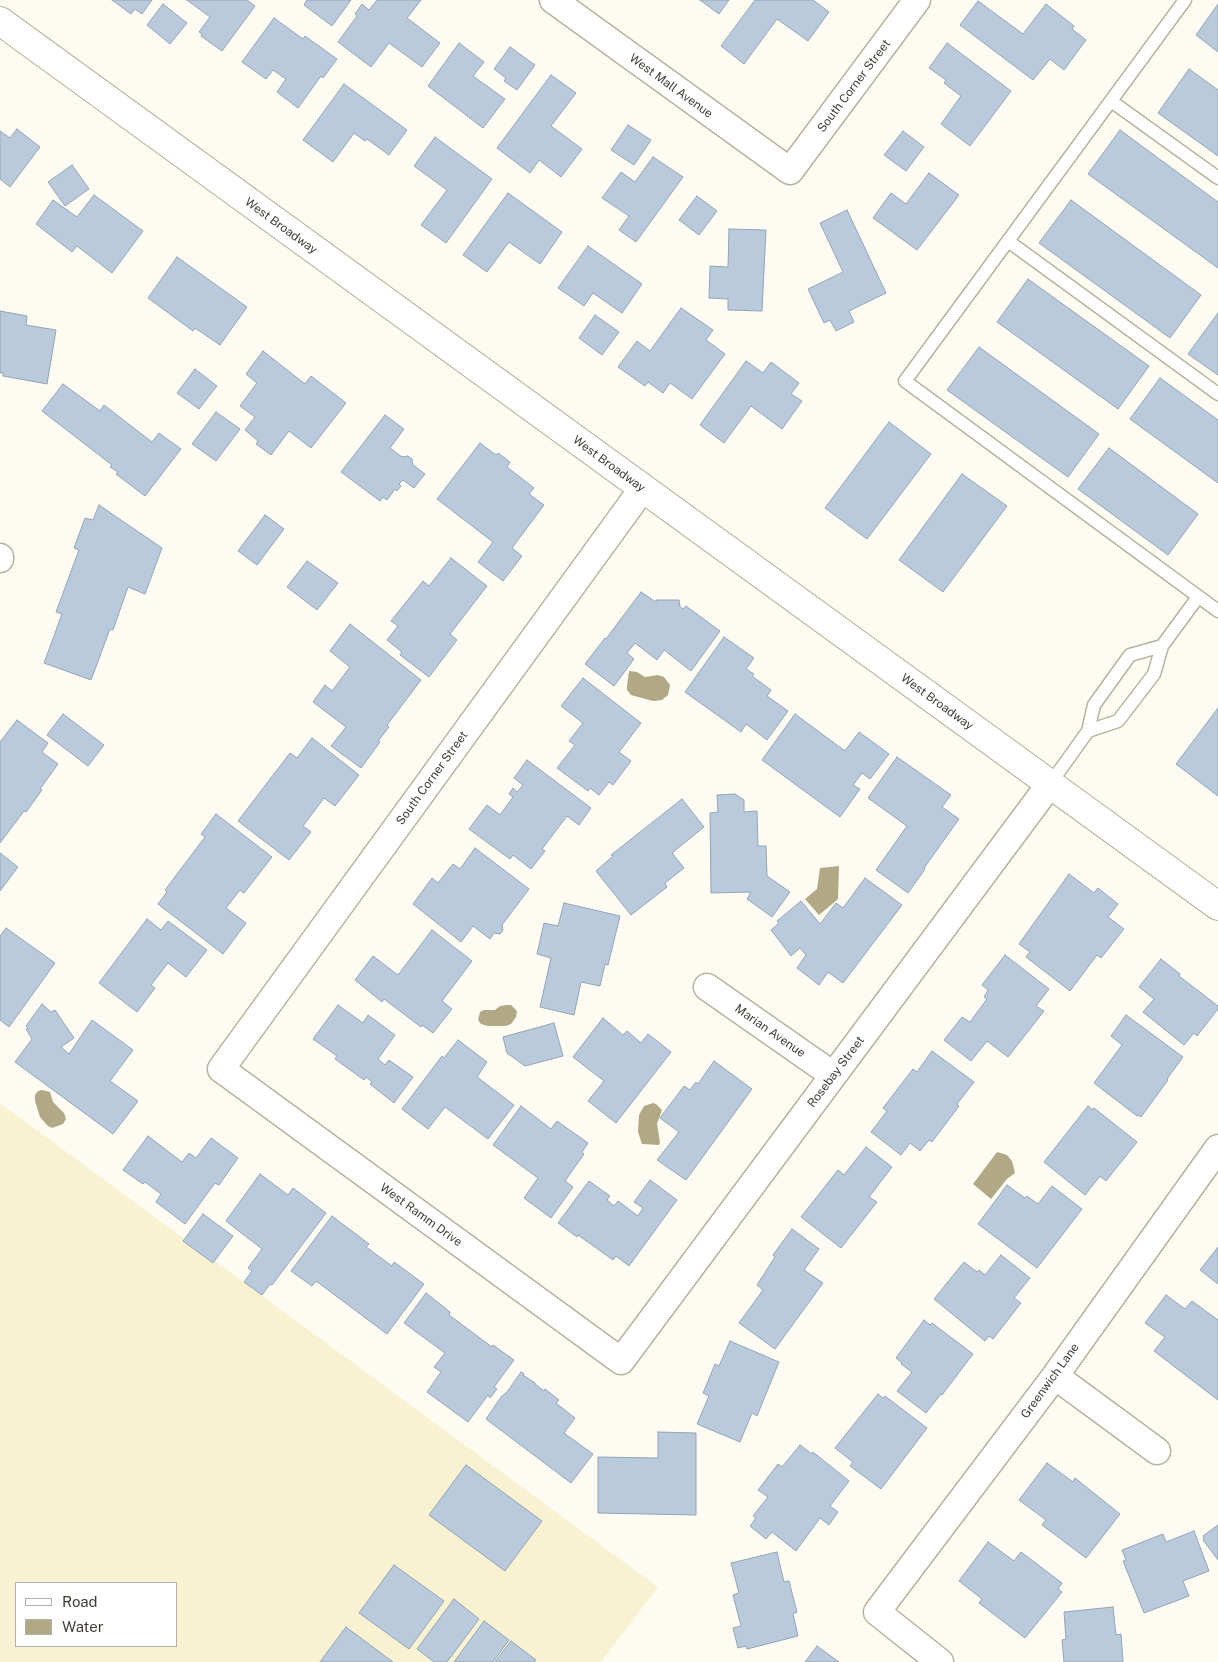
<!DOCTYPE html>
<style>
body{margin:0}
#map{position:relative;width:1218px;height:1662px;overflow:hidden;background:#fefcf2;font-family:"Public Sans",sans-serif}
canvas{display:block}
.legend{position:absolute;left:15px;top:1582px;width:162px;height:65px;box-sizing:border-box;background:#fff;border:1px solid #b2b1ad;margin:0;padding:6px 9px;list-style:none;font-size:15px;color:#3f3c33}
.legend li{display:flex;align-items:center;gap:10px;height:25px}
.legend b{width:25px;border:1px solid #b2b1ad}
</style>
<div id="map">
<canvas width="1218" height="1662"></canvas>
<ul class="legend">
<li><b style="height:6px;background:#fff"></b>Road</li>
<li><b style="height:14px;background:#b1a985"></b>Water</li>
</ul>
</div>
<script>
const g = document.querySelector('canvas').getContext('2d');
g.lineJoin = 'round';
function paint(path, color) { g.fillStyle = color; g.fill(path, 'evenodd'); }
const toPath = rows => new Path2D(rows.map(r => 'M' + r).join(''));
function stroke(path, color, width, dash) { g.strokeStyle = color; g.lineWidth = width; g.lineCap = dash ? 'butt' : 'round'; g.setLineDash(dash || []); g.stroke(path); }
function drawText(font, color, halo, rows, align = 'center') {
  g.font = font + ' "Public Sans",sans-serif'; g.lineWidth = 5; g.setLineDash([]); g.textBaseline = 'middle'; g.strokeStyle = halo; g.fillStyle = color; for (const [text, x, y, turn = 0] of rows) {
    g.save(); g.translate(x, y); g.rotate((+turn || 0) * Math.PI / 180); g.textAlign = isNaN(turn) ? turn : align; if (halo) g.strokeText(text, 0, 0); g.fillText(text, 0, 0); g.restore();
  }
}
paint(toPath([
 [0,1103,658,1587,601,1662,0,1662],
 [16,1583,176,1583,176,1646,16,1646]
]), '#f9f2d2');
paint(toPath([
 [629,671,637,672,645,677,658,675,664,677,670,685,668,695,662,700,653,701,631,695,627,690,627,686],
 [839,866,838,899,819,915,805,899,817,889,820,868],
 [507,1005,511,1005,517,1011,516,1017,511,1024,506,1026,488,1026,481,1024,478,1020,480,1012,484,1010,495,1010,500,1006],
 [42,1090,50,1092,53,1102,64,1113,66,1119,63,1124,52,1128,48,1126,40,1117,35,1101,35,1095,38,1091],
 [653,1103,656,1104,662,1110,657,1124,660,1142,659,1145,642,1144,638,1132,639,1115,644,1106],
 [997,1152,1007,1155,1012,1161,1015,1173,1007,1179,991,1199,973,1184]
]), '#b1a985');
const building = toPath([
 [112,0,152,0,142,14,135,9,131,14,112,0],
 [187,0,247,0,255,6,222,51,201,36,202,34,199,32,210,17,187,0],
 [307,0,351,0,332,26,304,5,307,0],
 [377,0,421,0,407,18,440,43,422,67,389,43,371,67,338,42,357,16,355,14,362,4,369,10,377,0],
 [700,0,729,0,719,14,700,0],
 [755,0,813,0,829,12,808,41,777,19,744,64,721,46,755,0],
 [978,1,1023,34,1046,4,1074,26,1072,29,1086,40,1064,70,1050,59,1033,80,960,25,978,1],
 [163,4,187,23,170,44,147,25,163,4],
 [1218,4,1218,52,1196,35,1218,4],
 [274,18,303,39,305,36,337,59,323,78,321,76,298,108,277,92,286,79,273,70,266,79,242,62,274,18],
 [459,43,484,62,473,76,505,99,483,128,428,86,459,43],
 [947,43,1011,91,970,146,941,124,961,96,944,83,946,80,929,68,947,43],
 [510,47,535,65,517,90,504,81,506,78,494,69,510,47],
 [1189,69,1218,90,1218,156,1158,113,1189,69],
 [551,75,576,93,551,126,582,149,561,177,539,160,530,173,497,148,551,75],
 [344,84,407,130,389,155,367,139,365,141,354,133,333,162,303,140,344,84],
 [628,125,651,140,634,165,611,150,628,125],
 [17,129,40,147,10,187,0,179,0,131,10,138,17,129],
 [1120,130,1218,202,1218,268,1088,174,1120,130],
 [903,131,924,147,906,171,884,155,903,131],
 [435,137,492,179,446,243,421,225,447,190,414,166,435,137],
 [653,157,683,177,636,242,619,230,629,216,602,198,621,172,635,182,653,157],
 [72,165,89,189,65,206,48,182,72,165],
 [929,173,959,195,917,250,873,218,891,193,906,204,929,173],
 [508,193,562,232,540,264,509,242,487,272,463,255,508,193],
 [94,195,143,231,112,273,77,246,72,252,36,224,53,200,77,217,94,195],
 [697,196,717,211,699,235,679,220,697,196],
 [1071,200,1201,295,1170,338,1039,243,1071,200],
 [847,210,886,293,849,311,854,322,836,331,830,320,824,323,808,289,843,272,820,223,847,210],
 [729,229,766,230,762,311,728,310,728,299,709,298,710,266,728,267,729,229],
 [588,246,642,284,622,313,593,293,584,306,558,288,588,246],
 [177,257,247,307,220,345,195,328,193,331,148,298,177,257],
 [1028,279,1149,366,1118,409,997,322,1028,279],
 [681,308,713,330,706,340,725,354,692,399,670,383,663,393,648,382,645,386,618,367,637,341,650,351,681,308],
 [0,311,27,316,26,325,56,330,47,384,3,376,3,373,0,373,0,311],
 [1218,313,1218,375,1188,354,1218,313],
 [595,315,619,332,602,355,579,338,595,315],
 [979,347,1099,434,1068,477,947,390,979,347],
 [263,351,305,384,311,376,346,403,311,448,289,431,271,455,256,444,258,441,245,430,255,417,240,406,257,383,246,374,263,351],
 [746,361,763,373,771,362,799,383,791,394,802,401,782,429,751,406,724,443,700,425,746,361],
 [195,369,217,386,199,409,177,393,195,369],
 [1160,378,1218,420,1218,483,1130,419,1160,378],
 [63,384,100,411,104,405,152,442,159,433,181,449,145,496,116,474,118,472,110,467,112,465,42,411,63,384],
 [216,412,240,429,216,461,192,444,216,412],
 [385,415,404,429,390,448,402,457,408,456,412,459,413,465,425,474,414,488,403,480,399,484,401,486,397,491,395,489,387,500,383,497,380,501,341,472,385,415],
 [889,422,931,454,867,539,825,508,889,422],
 [480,443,496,455,498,453,510,462,507,467,534,488,529,494,544,505,512,548,522,556,503,581,478,562,493,542,437,499,480,443],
 [1109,448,1198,514,1168,555,1078,489,1109,448],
 [962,474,1007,506,943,592,899,560,962,474],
 [99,505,162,548,145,594,128,587,113,630,110,629,91,680,44,663,62,614,56,612,79,550,74,548,85,518,93,520,99,505],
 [265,515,284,529,257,565,238,551,265,515],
 [451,558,487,586,450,634,457,640,429,677,400,655,402,652,387,640,398,626,391,621,423,581,429,586,451,558],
 [307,561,338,583,317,610,287,587,307,561],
 [641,592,656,602,656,600,679,600,680,607,683,609,686,606,720,631,691,671,664,650,657,660,635,643,627,653,634,659,614,686,585,664,605,638,606,639,641,592],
 [350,624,421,680,387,725,389,727,378,741,380,742,361,768,331,746,346,727,313,702,325,685,332,691,350,667,330,651,350,624],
 [724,637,754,658,746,669,754,674,752,676,771,690,767,696,788,711,767,740,746,724,741,732,685,692,724,637],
 [583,678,641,723,619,752,631,761,613,785,609,782,599,795,590,788,588,791,557,768,575,745,569,741,583,723,561,706,583,678],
 [1218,708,1218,796,1176,764,1218,708],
 [63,714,104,745,88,766,47,735,63,714],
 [795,714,845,751,859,732,889,754,870,779,862,773,853,785,860,789,840,817,762,760,795,714],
 [17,720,48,743,42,752,58,764,40,789,42,790,26,812,24,811,0,843,0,742,17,720],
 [312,738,359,775,335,806,324,798,303,826,311,832,289,860,238,821,290,753,297,758,312,738],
 [897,757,951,795,942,807,959,819,924,868,925,869,908,893,876,870,907,826,868,798,897,757],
 [527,760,591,808,579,825,567,816,542,849,545,851,531,869,513,855,510,859,469,829,487,805,500,815,513,797,509,794,513,788,517,792,523,785,514,778,527,760],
 [735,794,744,800,744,812,757,811,758,846,766,846,767,876,790,892,772,917,747,899,751,892,711,893,710,813,718,812,717,795,735,794],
 [682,799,704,827,672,853,684,868,665,883,667,887,631,915,596,871,613,856,611,855,682,799],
 [216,814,272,857,244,893,240,890,226,908,246,923,223,954,158,904,167,892,165,890,205,837,201,834,216,814],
 [475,848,529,889,502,925,503,930,500,934,494,933,490,939,473,926,461,942,413,904,432,878,438,883,453,864,460,869,475,848],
 [0,853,18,867,0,891,0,853],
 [1069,874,1094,893,1098,888,1118,904,1108,917,1124,929,1101,958,1097,955,1070,991,1026,957,1030,952,1019,944,1069,874],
 [865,878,902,905,843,983,828,972,819,985,797,968,806,955,800,948,791,956,771,930,779,923,777,921,801,901,820,924,836,903,843,908,865,878],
 [564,903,620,916,608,965,605,964,600,986,581,982,574,1015,540,1007,551,958,537,954,544,923,558,926,564,903],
 [147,919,161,930,168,921,207,950,186,977,168,963,151,985,155,988,137,1012,99,983,147,919],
 [6,928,55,963,9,1027,0,1020,0,936,6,928],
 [432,930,472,961,442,1001,452,1009,433,1033,422,1025,421,1027,384,999,382,1002,355,980,373,956,398,975,432,930],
 [1005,955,1049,989,1036,1006,1044,1011,1008,1057,987,1041,971,1061,944,1040,962,1017,970,1022,987,999,984,997,988,990,982,985,1005,955],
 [1161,959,1180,974,1179,976,1218,1006,1218,1009,1197,1036,1194,1033,1184,1045,1143,1012,1154,999,1139,987,1161,959],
 [42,1004,51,1012,55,1010,74,1038,61,1047,69,1054,92,1020,133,1050,110,1081,138,1101,113,1134,15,1062,32,1039,26,1029,28,1028,26,1026,42,1004],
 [338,1005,363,1023,368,1015,395,1035,378,1059,385,1065,389,1060,413,1077,394,1103,370,1084,372,1082,366,1077,364,1080,335,1059,337,1056,313,1039,338,1005],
 [1126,1015,1183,1057,1167,1079,1168,1080,1141,1117,1138,1115,1137,1116,1094,1083,1122,1045,1111,1036,1126,1015],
 [603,1018,623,1035,627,1031,641,1043,648,1034,671,1052,616,1123,588,1101,604,1081,573,1057,603,1018],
 [554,1023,563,1056,525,1066,507,1053,503,1037,554,1023],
 [458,1040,487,1062,477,1077,514,1105,488,1139,445,1107,428,1129,402,1109,442,1056,444,1058,458,1040],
 [932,1051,974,1082,957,1104,959,1106,932,1142,929,1140,920,1151,910,1143,901,1155,871,1132,887,1111,883,1108,913,1069,917,1072,932,1051],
 [714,1061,752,1089,686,1180,657,1160,679,1132,660,1118,684,1086,690,1090,696,1082,698,1084,714,1061],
 [521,1106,551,1129,557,1121,588,1143,582,1152,584,1154,565,1181,573,1187,551,1218,524,1198,538,1178,493,1145,521,1106],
 [1088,1106,1093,1110,1094,1108,1137,1142,1106,1181,1100,1176,1085,1195,1044,1162,1088,1106],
 [148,1136,182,1162,189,1153,196,1158,211,1138,238,1158,219,1185,215,1183,185,1224,156,1202,161,1194,145,1182,143,1184,123,1170,148,1136],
 [866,1147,892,1167,869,1197,877,1202,841,1248,801,1217,838,1170,844,1175,866,1147],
 [260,1174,288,1195,293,1188,326,1213,272,1285,270,1284,262,1295,244,1282,252,1271,248,1268,262,1249,226,1221,260,1174],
 [650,1180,677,1200,629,1266,616,1256,613,1260,578,1235,577,1237,558,1223,589,1181,610,1196,607,1200,614,1206,618,1201,638,1216,643,1208,634,1202,650,1180],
 [1007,1185,1025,1198,1027,1196,1038,1204,1052,1186,1082,1209,1037,1268,978,1224,1007,1185],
 [203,1214,233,1236,213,1263,183,1241,203,1214],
 [332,1216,369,1244,366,1247,392,1266,394,1262,424,1284,387,1334,316,1281,312,1286,291,1271,332,1216],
 [792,1229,819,1249,804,1270,823,1283,775,1349,739,1323,763,1290,757,1285,775,1257,773,1255,792,1229],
 [1218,1247,1218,1284,1200,1270,1218,1247],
 [1001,1255,1030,1278,1014,1298,1021,1303,993,1339,989,1336,985,1341,934,1299,964,1262,977,1272,979,1270,985,1275,1001,1255],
 [426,1293,450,1312,449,1315,492,1347,493,1345,514,1360,494,1387,497,1389,490,1398,488,1395,468,1422,427,1392,441,1372,434,1367,445,1353,404,1323,426,1293],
 [1166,1295,1185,1309,1192,1301,1218,1320,1218,1400,1154,1351,1165,1337,1145,1323,1166,1295],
 [924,1320,930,1325,932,1323,973,1354,942,1395,941,1394,926,1413,897,1391,912,1372,901,1364,902,1363,896,1358,924,1320],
 [730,1341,779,1362,757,1416,752,1413,740,1442,697,1424,709,1396,703,1393,715,1364,719,1366,730,1341],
 [521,1372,524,1374,523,1375,535,1383,535,1384,544,1391,545,1389,559,1400,556,1403,575,1418,564,1433,593,1454,571,1483,486,1419,501,1397,507,1392,521,1372],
 [878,1394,883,1398,885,1396,927,1428,881,1489,850,1466,853,1462,835,1448,878,1394],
 [658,1432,696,1433,696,1515,598,1513,598,1457,658,1458,658,1432],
 [800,1445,812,1454,813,1452,849,1481,830,1506,838,1512,829,1525,820,1518,796,1551,772,1532,766,1539,750,1526,756,1518,753,1516,768,1497,758,1490,778,1464,782,1467,800,1445],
 [1047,1463,1073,1482,1075,1478,1120,1514,1086,1558,1042,1525,1046,1520,1019,1500,1047,1463],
 [466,1465,542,1521,505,1571,429,1515,466,1465],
 [1218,1525,1218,1560,1203,1540,1204,1538,1203,1536,1218,1525],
 [1194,1531,1209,1571,1183,1581,1189,1596,1144,1613,1123,1561,1126,1560,1122,1550,1163,1534,1166,1542,1194,1531],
 [988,1542,1014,1561,1021,1552,1062,1583,1058,1589,1062,1592,1025,1638,979,1603,982,1599,959,1581,988,1542],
 [777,1552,784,1582,789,1581,797,1612,793,1614,798,1636,747,1649,746,1646,738,1648,733,1628,741,1626,733,1595,739,1593,731,1563,777,1552],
 [394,1565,444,1601,409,1649,359,1613,394,1565],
 [454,1599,479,1619,447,1662,434,1662,417,1649,454,1599],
 [1113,1607,1116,1635,1121,1634,1123,1662,1064,1662,1062,1640,1066,1639,1064,1612,1113,1607],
 [484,1621,509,1640,493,1662,454,1662,484,1621],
 [346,1627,393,1662,320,1662,346,1627],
 [511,1641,536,1660,534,1662,495,1662,511,1641],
 [817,1646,839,1662,805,1662,817,1646]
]);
paint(building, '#b9cadc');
stroke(building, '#93a4b5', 1);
const service = toPath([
 [1185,0,905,381,1218,611],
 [1111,101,1218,178],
 [1008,241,1218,394],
 [1162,646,1198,597],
 [1050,784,1088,731,1094,705,1130,655,1162,646,1154,674,1118,721,1088,731]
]);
const minor = toPath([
 [553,0,790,171,917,0],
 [643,488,221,1069,621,1361,1050,784],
 [0,557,0,559],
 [707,987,833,1075],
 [1055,1376,1157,1451],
 [940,1662,877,1612,1055,1376,1218,1148]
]);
const secondary = toPath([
 [0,21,1218,906]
]);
stroke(service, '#b8b39c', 15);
stroke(minor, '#b8b39c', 29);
stroke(secondary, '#b8b39c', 30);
stroke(service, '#fff', 12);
stroke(minor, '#fff', 26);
stroke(secondary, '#fff', 28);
drawText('12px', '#3f3c33', '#fff', [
 ["West Mall Avenue",671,86,36],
 ["South Corner Street",854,86,-53],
 ["West Broadway",281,226,36],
 ["West Broadway",609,464,36],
 ["West Broadway",937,702,36],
 ["South Corner Street",432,778,-54],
 ["Marian Avenue",770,1031,35],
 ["Rosebay Street",836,1072,-53],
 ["West Ramm Drive",421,1215,36],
 ["Greenwich Lane",1050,1381,-54]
]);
</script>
